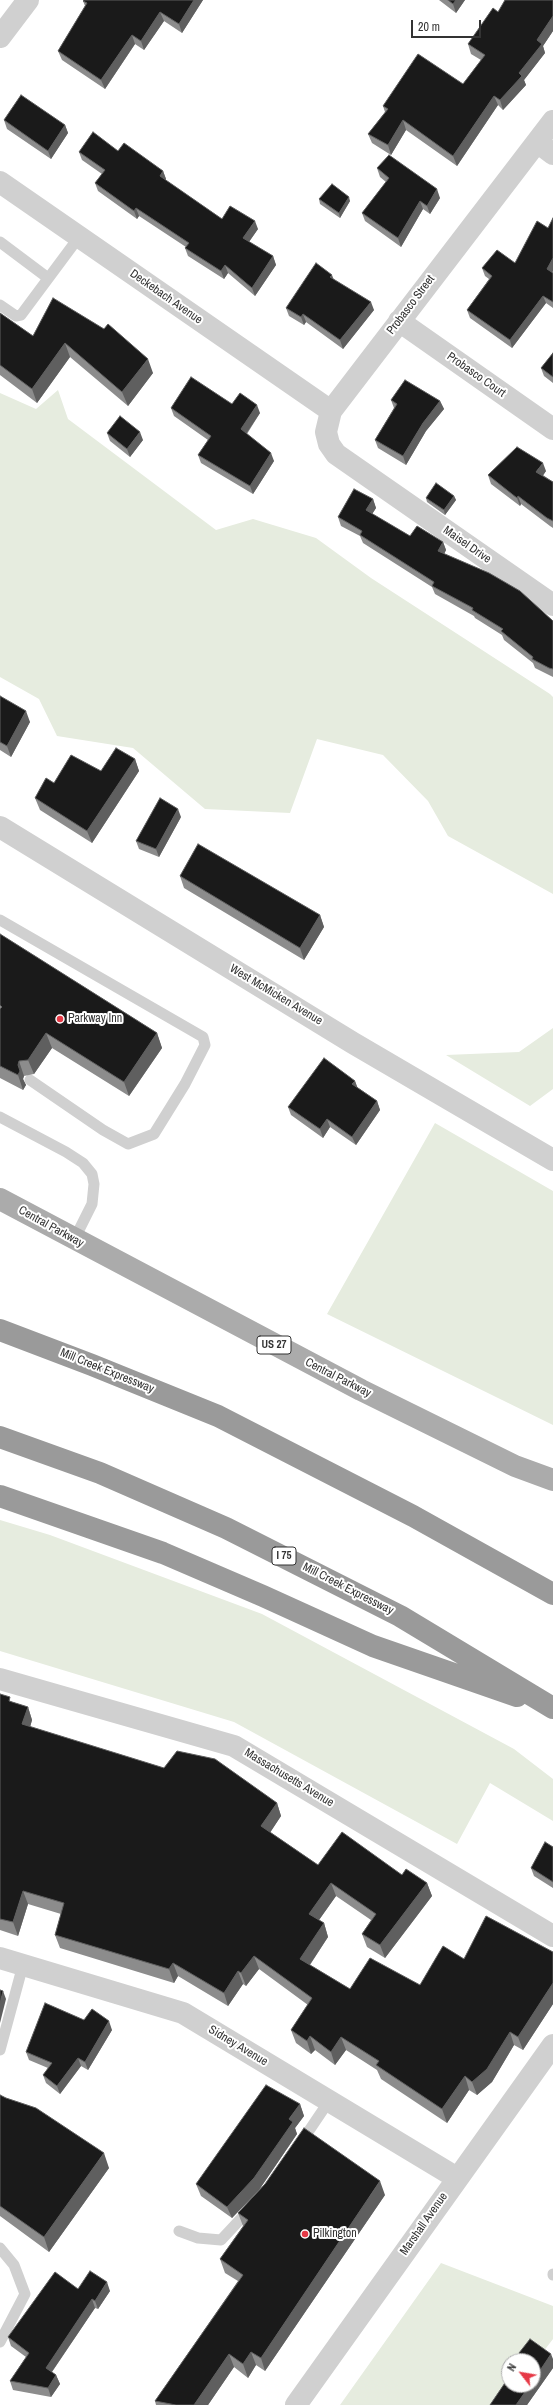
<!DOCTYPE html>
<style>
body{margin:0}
#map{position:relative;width:553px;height:2405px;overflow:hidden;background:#fff;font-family:"Archivo Narrow",sans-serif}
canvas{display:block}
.north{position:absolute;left:501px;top:2353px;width:40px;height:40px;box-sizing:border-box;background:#fff;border:1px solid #adadad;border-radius:50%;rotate:301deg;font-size:11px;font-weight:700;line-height:16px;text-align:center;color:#333}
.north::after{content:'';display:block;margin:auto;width:14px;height:18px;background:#e63946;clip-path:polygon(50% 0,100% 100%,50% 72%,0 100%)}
.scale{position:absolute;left:411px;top:20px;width:70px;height:18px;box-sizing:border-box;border:2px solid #333;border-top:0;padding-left:5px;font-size:12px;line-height:14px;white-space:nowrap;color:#333;-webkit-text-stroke:3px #fff;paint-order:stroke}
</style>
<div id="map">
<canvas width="553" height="2405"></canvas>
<div class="north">N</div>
<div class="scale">20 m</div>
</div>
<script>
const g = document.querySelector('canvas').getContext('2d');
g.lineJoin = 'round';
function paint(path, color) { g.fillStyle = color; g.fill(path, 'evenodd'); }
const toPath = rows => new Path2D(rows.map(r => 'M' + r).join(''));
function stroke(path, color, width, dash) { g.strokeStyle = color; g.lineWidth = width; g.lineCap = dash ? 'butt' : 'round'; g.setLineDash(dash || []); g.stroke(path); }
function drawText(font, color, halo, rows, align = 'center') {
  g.font = font + ' "Archivo Narrow",sans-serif'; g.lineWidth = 4; g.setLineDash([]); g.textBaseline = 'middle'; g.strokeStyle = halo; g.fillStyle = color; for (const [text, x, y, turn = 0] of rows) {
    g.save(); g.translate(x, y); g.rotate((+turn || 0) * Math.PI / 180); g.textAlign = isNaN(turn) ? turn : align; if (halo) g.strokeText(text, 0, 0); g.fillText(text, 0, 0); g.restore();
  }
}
paint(toPath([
 [58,390,68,419,216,530,253,519,316,538,371,578,550,694,553,697,553,894,448,836,428,801,383,755,317,739,290,813,205,809,133,748,57,736,39,699,0,677,0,393,36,409],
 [553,1028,553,1089,530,1106,446,1055,519,1052],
 [435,1123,553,1191,553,1425,327,1314],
 [0,1520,50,1535,262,1614,514,1749,553,1779,553,1821,490,1783,457,1844,234,1722,0,1651],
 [441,2263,553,2306,553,2339,533,2365,533,2361,509,2361,509,2385,503,2405,340,2405]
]), '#e6ecdf');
stroke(toPath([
 [0,242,48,278],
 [0,305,16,316,21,315,79,237],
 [0,920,203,1037,205,1045,185,1084,154,1134,128,1144,103,1130,30,1080],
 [0,1117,66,1152,83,1163,92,1174,94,1184,92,1204,74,1240],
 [0,2050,23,1965],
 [300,2144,329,2101],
 [179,2231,198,2238,221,2240,250,2209],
 [0,2248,14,2265,25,2294,0,2342],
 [553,2274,553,2275]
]), '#d0d0d0', 11);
stroke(toPath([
 [0,37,28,0],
 [553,121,331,411,326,432,329,444,336,454,553,605],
 [537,142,553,154],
 [0,182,331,411],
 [399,321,553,429],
 [0,827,353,1043,553,1160],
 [0,1679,234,1746,553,1936],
 [0,1958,183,2013,457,2178],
 [296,2405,553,2045]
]), '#d0d0d0', 22);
stroke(toPath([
 [0,1199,361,1390,515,1466,553,1480]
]), '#ababab', 22);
stroke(toPath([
 [0,1330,92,1365,218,1416,413,1516,553,1594],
 [0,1437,100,1473,226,1528,400,1616,553,1708],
 [0,1496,163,1553,263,1596,373,1646,517,1696]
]), '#9a9a9a', 22);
paint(toPath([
 [203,0,182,33,164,21,144,50,135,44,105,89,62,60,58,51,85,6,83,1],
 [439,0,465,0,456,13],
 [553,0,553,31,543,46,545,53,524,80,526,85,503,110,498,105,457,166,406,130,391,155,372,143,368,134,385,112,383,106,463,84,481,60,471,54,468,44,498,12],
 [4,120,65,125,68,133,51,159,7,129],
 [118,151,163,171,166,179,165,180,222,219,258,229,249,242,273,256,276,265,255,296,228,273,224,279,188,256,185,248,186,247,139,216,137,219,98,191,95,183,102,174,82,160,79,152],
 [377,168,440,198,430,214,423,209,401,247,365,221,362,213,386,182,380,177],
 [319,199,350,201,340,218,320,204],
 [553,218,553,271,552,273,553,273,553,308,546,303,512,348,470,318,467,310,489,279,485,276,482,268,515,263,548,228],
 [334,280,374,310,343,349,306,322,304,325,289,316,286,308],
 [53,298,153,373,128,406,70,357,37,403,0,375,0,313,33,336],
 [553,353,553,383,544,376,541,368],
 [391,400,440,401,444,409,426,431,406,465,378,448,375,440,394,408],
 [232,404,260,413,247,434,274,461,253,494,201,463,198,455,208,440,174,416,171,408],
 [107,433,143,440,130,457,110,441],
 [546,471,543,475,553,482,553,528,550,526,521,504,520,506,491,484,488,475],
 [454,496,456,500,445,515,427,502,426,498],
 [373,499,376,508,372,514,410,536,443,542,446,550,444,554,553,621,553,677,535,668,533,663,504,640,502,635,475,618,474,616,435,594,432,587,363,543,360,536,341,526,338,517],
 [0,696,30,722,11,757,0,750],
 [135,759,139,771,92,843,40,810,35,798,54,783,101,771],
 [181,817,159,857,139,849,136,841],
 [180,876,320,915,324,927,304,960,184,888],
 [0,934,157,1033,162,1048,129,1096,52,1048,34,1074,24,1076,23,1079,26,1085,23,1090,0,1078],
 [355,1081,357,1087,377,1101,380,1110,356,1145,330,1127,323,1138,291,1115,288,1107],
 [0,1694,12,1702,28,1707,32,1720,30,1727,277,1803,281,1816,270,1832,318,1865,402,1875,427,1883,432,1896,385,1958,367,1947,362,1934,371,1920,336,1896,319,1920,324,1923,328,1937,310,1965,350,1989,420,1985,464,1959,553,1952,553,2004,523,2050,514,2045,492,2082,477,2095,469,2090,447,2123,381,2079,377,2070,346,2050,335,2065,315,2050,311,2054,296,2043,291,2030,308,2005,259,1969,246,1986,243,1984,228,2006,178,1976,174,1983,60,1948,55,1935,61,1914,28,1904,18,1936,0,1930],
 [553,1847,553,1888,534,1876,531,1868],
 [84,2020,112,2030,88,2070,81,2066,60,2094,46,2083,43,2075,48,2068,29,2060,26,2052],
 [0,2095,109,2168,49,2252,0,2216],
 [300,2104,304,2116,295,2128,297,2134,259,2190,232,2218,201,2196,196,2184],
 [385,2195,265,2371,256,2365,248,2378,234,2367,208,2405,156,2405,155,2401,238,2281,225,2273,220,2259,243,2226,238,2213],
 [78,2289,110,2291,98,2309,95,2308,52,2372,56,2375,60,2384,51,2397,13,2390,10,2381,26,2357,11,2346,8,2337],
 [519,2353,553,2359,553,2368,527,2405,490,2405,521,2359]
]), '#8c8c8c');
paint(toPath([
 [194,0,203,0,182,33,179,24],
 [456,0,465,0,456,13,453,4],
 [160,12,164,21,144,50,141,41],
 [553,16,553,31,543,46,545,53,524,80,526,85,503,110,500,100,519,73,537,40],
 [132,35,135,44,105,89,101,80],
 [494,96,498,105,457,166,453,156],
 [403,120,406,130,391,155,388,145],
 [65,125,68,133,51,159,48,151],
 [163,171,166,179,162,184,160,176],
 [437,189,440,198,430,214,427,206],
 [349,197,350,201,340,218,339,213],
 [420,201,423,209,401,247,398,238],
 [136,208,139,216,137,219,134,211],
 [255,221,258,229,246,246,243,238],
 [273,256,276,265,255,296,252,288],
 [553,258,553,271,549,277,547,269],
 [225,265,228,273,224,279,221,271],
 [332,275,335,283,330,277],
 [543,296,546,303,512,348,510,340],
 [371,302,374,310,343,349,340,340],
 [303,314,306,322,304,325,301,317],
 [65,343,70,357,37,403,32,389],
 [148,359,153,373,128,406,122,392],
 [440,401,444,409,426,431,406,465,403,456,423,423],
 [257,405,260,413,244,437,241,429],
 [140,432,143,440,130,457,127,449],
 [271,453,274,461,253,494,250,486],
 [543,463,546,471,540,480,536,472],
 [454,496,456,500,445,515,444,510],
 [518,496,521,504,520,506,517,498],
 [373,499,376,508,369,519,366,510],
 [443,542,446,550,441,560,438,551],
 [26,711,30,722,11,757,7,746],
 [135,759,139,771,92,843,87,831],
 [178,809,181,817,159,857,156,849],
 [320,915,324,927,304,960,300,948],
 [46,1033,52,1048,34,1074,28,1060],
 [157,1033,162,1048,129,1096,124,1082],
 [19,1061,24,1076,23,1079,26,1085,23,1090,18,1075,18,1065],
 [355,1081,358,1089,352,1084],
 [377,1101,380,1110,356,1145,352,1137],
 [327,1119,330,1127,323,1138,320,1129],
 [28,1707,32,1720,27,1738,22,1724],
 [277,1803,281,1816,266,1839,261,1826],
 [331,1883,336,1896,314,1927,309,1914],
 [427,1883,432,1896,385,1958,380,1945],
 [23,1891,28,1904,18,1936,13,1922],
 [324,1923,328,1937,305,1972,300,1959],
 [254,1956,259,1969,246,1986,241,1973],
 [173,1963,178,1976,174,1983,169,1969],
 [238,1971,243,1984,228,2006,224,1993],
 [553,1983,553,2004,523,2050,518,2037],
 [3,1991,6,1999,0,2023,0,2004],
 [109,2021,112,2030,88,2070,85,2062],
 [510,2032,514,2045,492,2082,477,2095,472,2082],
 [310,2036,315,2050,311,2054,307,2041],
 [341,2037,346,2050,335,2065,331,2052],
 [78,2058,81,2066,60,2094,57,2086],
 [465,2076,469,2090,447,2123,442,2109],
 [300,2104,304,2116,295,2128,297,2134,259,2190,232,2218,227,2207],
 [104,2153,109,2168,49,2252,44,2237],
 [380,2181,385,2195,265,2371,261,2358],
 [107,2282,110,2291,98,2309,95,2301],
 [92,2299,95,2308,49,2376,46,2368],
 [251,2352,256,2365,248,2378,243,2364],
 [229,2354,234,2367,208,2405,194,2405],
 [551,2354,553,2359,553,2368,527,2405,516,2405,530,2385,533,2385,533,2381],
 [56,2375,60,2384,51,2397,48,2388]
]), '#5f5f5f');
const building = toPath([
 [84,0,194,0,179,24,160,12,141,41,132,35,101,80,58,51,87,3,83,1,84,0],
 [448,0,456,0,453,4,448,0],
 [505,0,553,0,553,16,537,40,542,44,519,73,522,76,500,100,494,96,453,156,403,120,388,145,368,134,388,109,383,106,418,54,463,84,485,55,468,44,493,8,498,12,505,0],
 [21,95,65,125,48,151,4,120,21,95],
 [93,132,118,151,124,143,163,171,160,176,222,219,230,206,255,221,243,238,273,256,252,288,225,265,221,271,185,248,189,243,136,208,134,211,95,183,105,170,79,152,93,132],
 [389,155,437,189,427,206,420,201,398,238,362,213,389,178,377,168,389,155],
 [332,184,349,197,339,213,319,199,332,184],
 [553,218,553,258,547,269,553,273,553,302,543,296,510,340,467,310,492,276,482,268,497,250,515,263,537,221,548,228,553,218],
 [316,263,332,275,330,277,371,302,340,340,303,314,301,317,286,308,316,263],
 [53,298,104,329,108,324,148,359,122,392,65,343,32,389,0,365,0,313,33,336,53,298],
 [553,353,553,377,541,368,553,353],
 [191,377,232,404,240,393,257,405,241,429,271,453,250,486,198,455,211,436,171,408,191,377],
 [405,380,440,401,423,423,403,456,375,440,397,404,391,400,405,380],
 [120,416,140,432,127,449,107,433,120,416],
 [517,447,543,463,536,472,553,482,553,521,547,518,518,496,517,498,488,475,517,447],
 [436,483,454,496,444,510,426,498,436,483],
 [354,489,373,499,366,510,410,536,417,526,443,542,438,551,489,573,520,591,553,621,553,669,549,668,532,659,533,657,501,631,503,629,472,610,473,608,432,586,434,582,360,535,362,531,338,517,354,489],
 [0,696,26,711,7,746,0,742,0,696],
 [116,748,135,759,87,831,35,798,46,778,54,783,71,755,101,771,116,748],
 [160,798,178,809,156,849,136,841,160,798],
 [198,844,320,915,300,948,180,876,198,844],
 [0,934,157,1033,124,1082,46,1033,28,1060,19,1061,18,1065,20,1071,18,1075,0,1066,0,1009,2,1007,0,1005,0,934],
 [324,1058,355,1081,352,1084,377,1101,352,1137,327,1119,320,1129,288,1107,324,1058],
 [0,1694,10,1697,9,1701,28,1707,22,1724,164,1768,177,1751,215,1759,277,1803,261,1826,318,1865,342,1832,402,1875,406,1869,427,1883,380,1945,362,1934,376,1914,331,1883,309,1914,324,1923,300,1959,350,1989,370,1958,420,1985,443,1946,464,1959,486,1916,553,1952,553,1983,518,2037,510,2032,487,2069,472,2082,465,2076,442,2109,376,2065,379,2061,341,2037,331,2052,310,2036,307,2041,291,2030,312,1998,254,1956,241,1973,238,1971,224,1993,173,1963,169,1969,55,1935,64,1903,23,1891,13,1922,0,1919,0,1694],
 [545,1842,553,1847,553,1882,531,1868,545,1842],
 [0,1990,3,1991,0,2004,0,1990],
 [45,2003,84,2020,92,2009,109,2021,85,2062,78,2058,57,2086,43,2075,52,2063,26,2052,45,2003],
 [266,2085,300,2104,289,2119,293,2122,254,2178,227,2207,196,2184,266,2085],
 [0,2095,6,2098,36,2108,104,2153,44,2237,0,2206,0,2095],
 [304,2128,380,2181,261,2358,251,2352,243,2364,229,2354,194,2405,176,2405,155,2401,243,2275,220,2259,248,2220,238,2213,265,2184,304,2128],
 [90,2271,107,2282,95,2301,92,2299,46,2368,56,2375,48,2388,10,2381,29,2353,8,2337,55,2272,78,2289,90,2271],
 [530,2339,551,2354,533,2381,533,2361,520,2361,523,2356,519,2353,530,2339],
 [509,2377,509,2385,530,2385,516,2405,490,2405,509,2377]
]);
paint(building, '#1a1a1a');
stroke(building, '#5f5f5f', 1);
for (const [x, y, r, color] of [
 [60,1019,4,"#e63946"],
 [305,2234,4,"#e63946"]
]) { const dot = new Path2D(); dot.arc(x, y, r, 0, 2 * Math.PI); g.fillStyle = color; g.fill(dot); stroke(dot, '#fff', 1.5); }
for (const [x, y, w] of [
 [274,1345,34],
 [284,1556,24]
]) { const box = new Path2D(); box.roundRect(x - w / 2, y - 9, w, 18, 3); g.fillStyle = '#fff'; g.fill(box); stroke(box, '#333', 1); }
drawText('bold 11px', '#333', null, [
 ["US 27",274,1345],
 ["I 75",284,1556]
]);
drawText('12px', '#333', '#fff', [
 ["Deckebach Avenue",166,297,35],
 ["Probasco Street",411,305,-53],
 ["Probasco Court",476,375,35],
 ["Maisel Drive",467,545,35],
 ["West McMicken Avenue",276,995,31],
 ["Central Parkway",51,1227,29],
 ["Mill Creek Expressway",107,1371,22],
 ["Central Parkway",338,1378,27],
 ["Mill Creek Expressway",348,1589,27],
 ["Massachusetts Avenue",289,1778,31],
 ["Sidney Avenue",238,2046,31],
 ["Marshall Avenue",424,2224,-55]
]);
drawText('12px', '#333', '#fff', [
 ["Parkway Inn",68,1019],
 ["Pilkington",313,2234]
], 'left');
</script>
